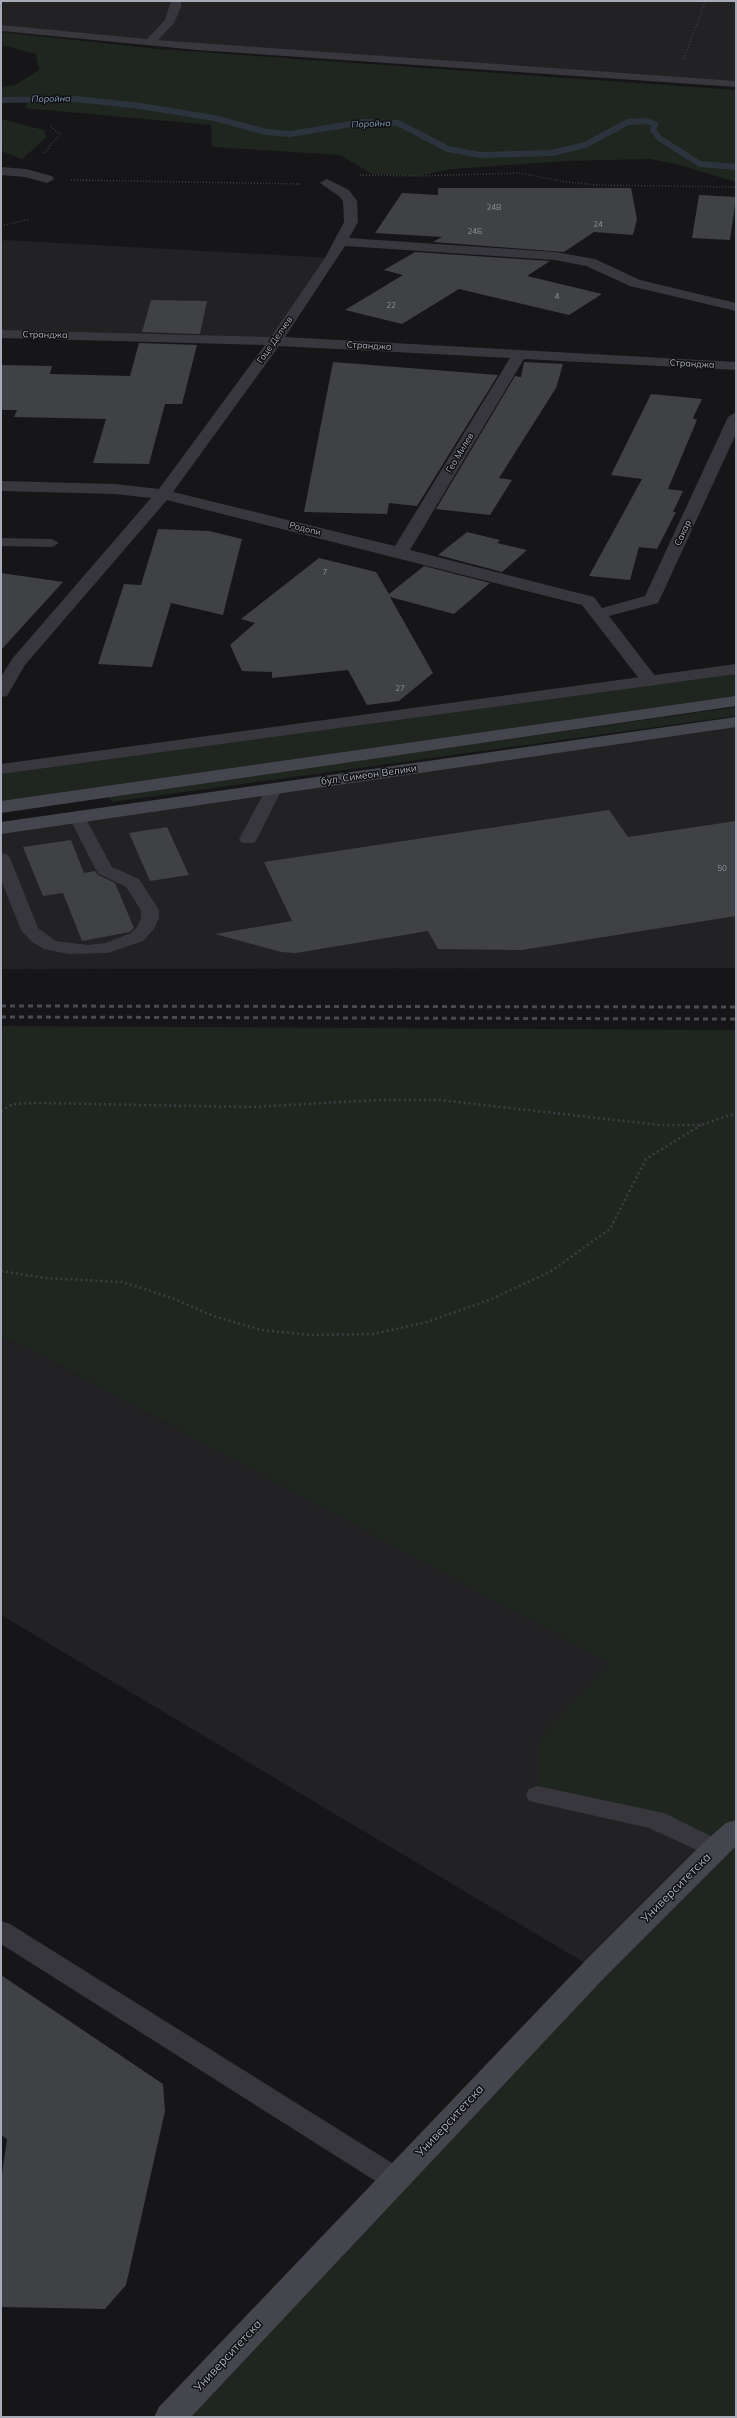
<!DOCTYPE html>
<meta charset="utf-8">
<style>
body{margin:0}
#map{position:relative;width:737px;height:2418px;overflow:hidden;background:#161618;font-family:Mulish,sans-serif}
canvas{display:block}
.frame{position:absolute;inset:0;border:2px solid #a7acb8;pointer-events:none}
</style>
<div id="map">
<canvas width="737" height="2418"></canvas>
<div class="frame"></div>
</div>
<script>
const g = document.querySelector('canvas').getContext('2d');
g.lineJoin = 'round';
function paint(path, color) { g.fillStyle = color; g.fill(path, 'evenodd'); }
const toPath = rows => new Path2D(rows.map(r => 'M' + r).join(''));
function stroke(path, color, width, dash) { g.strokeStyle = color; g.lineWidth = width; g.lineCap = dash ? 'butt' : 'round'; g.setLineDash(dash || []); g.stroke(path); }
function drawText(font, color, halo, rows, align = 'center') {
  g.font = font + ' Mulish,sans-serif'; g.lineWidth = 3; g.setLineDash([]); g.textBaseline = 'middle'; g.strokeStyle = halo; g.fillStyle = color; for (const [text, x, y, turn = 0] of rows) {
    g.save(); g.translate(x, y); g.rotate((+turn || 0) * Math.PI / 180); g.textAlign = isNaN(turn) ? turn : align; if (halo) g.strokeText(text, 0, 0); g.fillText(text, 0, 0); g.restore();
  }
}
paint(toPath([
 [1,1,736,1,736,84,1,28],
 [4,240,332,258,275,341,1,334,1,243],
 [736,722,736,968,1,969,1,828],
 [1,1338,22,1345,611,1663,539,1739,655,1820,714,1849,595,1969,1,1615]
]), '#222225');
paint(toPath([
 [1,32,158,49,736,90,736,182,679,165,650,159,567,161,451,169,419,176,372,174,340,155,212,147,211,125,24,108,29,101,1,100,1,87,15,85,39,70,36,54,1,45],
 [1,119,44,130,47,137,22,159,1,151],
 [736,669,736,701,1,807,1,769],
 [736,707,736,716,112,802,108,796],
 [1,1026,736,1030,736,2417,170,2417,714,1850,655,1820,538,1795,539,1739,610,1663,22,1345,1,1338]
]), '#1e261f');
stroke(toPath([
 [1,100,76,99,140,106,214,118,266,132,290,134,364,122,398,123,448,149,480,155,552,153,585,145,628,122,646,121,655,124,653,130,659,138,700,164,736,167]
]), '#2b343c', 6);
paint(toPath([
 [438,188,631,188,637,219,633,235,594,232,564,252,433,242,442,237,375,233,402,193,438,195],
 [699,195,736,197,730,240,692,238],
 [415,252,550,261,527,276,602,294,569,315,459,289,402,324,345,310,403,275,384,270],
 [151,300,207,301,200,334,142,332],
 [139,343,197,345,182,404,165,404,149,464,93,463,106,419,14,417,17,410,1,410,1,365,52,366,50,374,130,376],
 [333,362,498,375,417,506,389,503,387,514,304,512],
 [524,362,563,364,556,388,499,478,512,480,490,515,436,509,515,376,521,377],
 [651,394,702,399,693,418,697,420,668,489,683,491,673,512,676,512,657,549,639,547,630,580,589,576,642,479,611,475],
 [158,529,209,531,242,539,223,615,171,603,152,667,98,664,124,584,141,585],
 [467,532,500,540,497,543,527,550,502,572,438,555],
 [319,558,376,572,389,594,424,566,490,583,454,614,390,597,433,673,399,701,367,705,348,670,272,678,272,672,242,671,230,645,255,623,241,619],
 [1,573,63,582,1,650],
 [609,810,628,837,736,821,736,916,522,950,438,949,428,931,296,953,281,952,215,934,292,921,264,862],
 [167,827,189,875,150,881,129,833],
 [71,840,84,873,95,871,98,875,115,883,134,928,130,932,82,941,63,893,43,896,23,847],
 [1,1975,163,2084,165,2111,126,2285,105,2309,1,2307,1,2181,7,2139,1,2135]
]), '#404145');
stroke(toPath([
 [684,59,705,1],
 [44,153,60,134,50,126],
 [360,175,419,176,519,173,566,182,597,185,736,187],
 [71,180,302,184],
 [1,226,30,219]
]), '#3d3e44', 1.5, [1, 2]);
stroke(toPath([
 [1,1111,13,1104,38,1103,252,1107,378,1100,440,1100,659,1125,701,1125,736,1113],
 [1,1271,45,1278,122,1282,172,1298,216,1317,262,1330,312,1335,373,1334,427,1322,489,1300,550,1272,610,1229,646,1159,701,1125]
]), '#3d3e44', 2.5, [2, 3]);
paint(toPath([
 [171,1,181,1,181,7,174,23,158,40,736,81,736,87,197,50,1,31,1,25,147,39,165,20,171,1],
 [1,538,52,539,59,543,52,547,1,546,1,538],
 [736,664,736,674,1,774,1,764,736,664],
 [274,784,280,785,282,789,257,839,254,843,242,843,239,839,266,789,268,785,274,784],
 [77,812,83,813,85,817,112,867,139,879,159,910,159,918,154,929,143,941,108,953,68,954,44,949,32,942,21,930,1,880,1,853,7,854,10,858,38,928,56,941,88,945,105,943,131,933,137,927,141,918,141,910,126,887,99,874,96,870,69,817,71,813,77,812],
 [538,1786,664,1813,723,1842,727,1849,723,1856,714,1858,649,1828,529,1801,526,1795,529,1789,538,1786],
 [1,1921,10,1924,405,2171,409,2179,405,2187,395,2190,385,2187,1,1944,1,1921]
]), '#37373d');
paint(toPath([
 [1,167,26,169,52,176,54,179,47,183,25,177,1,175,1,167],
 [327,179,349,190,357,201,358,222,349,238,555,252,595,259,640,280,736,303,736,311,630,286,586,266,555,260,345,246,285,337,736,362,736,370,524,359,410,550,594,597,602,608,645,596,728,417,736,412,736,434,660,599,658,603,609,616,659,681,656,685,650,686,644,685,582,605,167,500,25,665,7,696,1,697,1,677,12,659,151,498,115,494,1,491,1,481,115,484,159,489,265,345,1,338,1,330,271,337,325,258,344,222,343,201,339,196,320,183,327,179],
 [279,346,510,358,395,546,173,492,279,346]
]), '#37373d');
paint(toPath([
 [736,696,736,706,1,813,1,801,736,696],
 [736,717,736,727,1,834,1,822,736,717],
 [736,1820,736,1846,605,1977,191,2417,154,2417,159,2407,585,1961,704,1842,726,1823,736,1820]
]), '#45464d');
stroke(toPath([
 [1,1006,736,1007],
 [1,1017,736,1019]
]), '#4a4b52', 3, [5, 4]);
drawText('8px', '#8d919b', null, [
 ["24В",494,208],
 ["24",598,225],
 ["24Б",475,232],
 ["4",557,297],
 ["22",391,306],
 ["7",325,573],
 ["27",400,689],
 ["50",722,869]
]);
drawText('italic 9px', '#7d99b4', '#111113', [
 ["Поройна",51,99,-1],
 ["Поройна",371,124,-2]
]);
drawText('9px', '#a7acb8', '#111113', [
 ["Странджа",45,335,1],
 ["Гоце Делчев",275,340,-55],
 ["Странджа",369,346,3],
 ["Странджа",692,364,3],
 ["Гео Милев",460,453,-59],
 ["Родопи",305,529,14],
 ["Сакар",683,533,-65]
]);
drawText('10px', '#a7acb8', '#111113', [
 ["бул. Симеон Велики",369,775,-8]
]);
drawText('12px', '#a7acb8', '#111113', [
 ["Университетска",676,1888,-45],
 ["Университетска",450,2121,-47],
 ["Университетска",228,2356,-47]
]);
</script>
